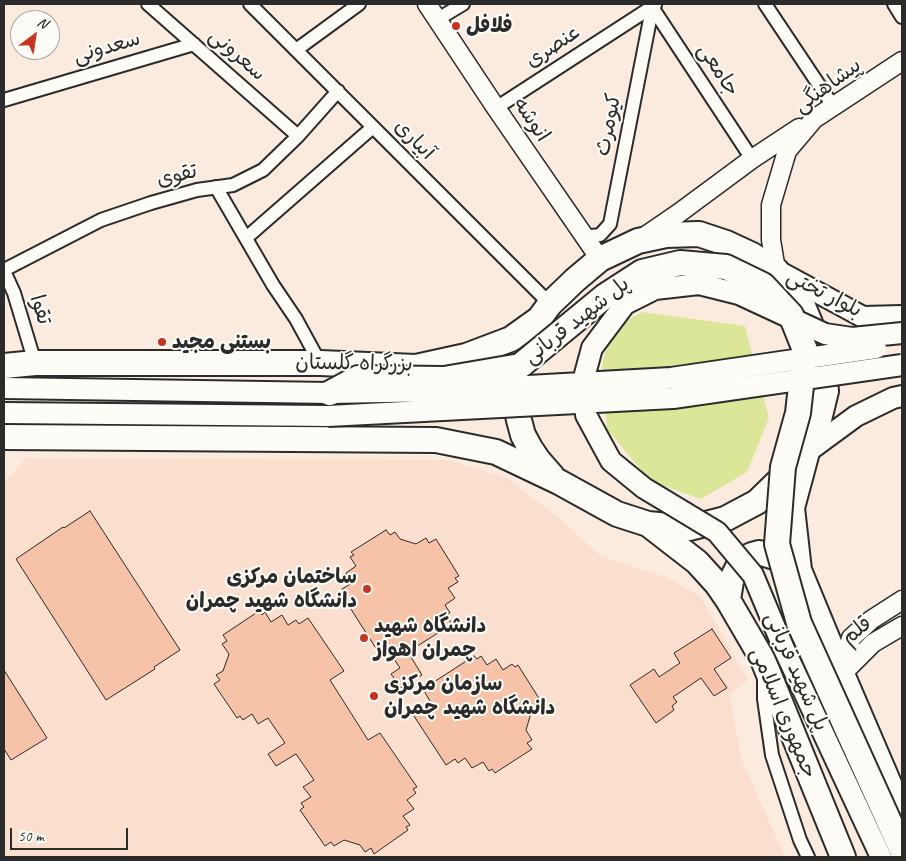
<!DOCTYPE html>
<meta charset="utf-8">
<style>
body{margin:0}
#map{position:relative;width:906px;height:861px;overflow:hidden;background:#fbebdf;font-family:Caveat,sans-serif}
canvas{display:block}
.frame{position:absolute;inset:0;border:5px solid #2b2b2b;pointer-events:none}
.north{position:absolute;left:10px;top:10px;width:50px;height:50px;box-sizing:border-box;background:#fdfcf7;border:1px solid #a9a8a5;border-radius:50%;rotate:31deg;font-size:14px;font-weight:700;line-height:20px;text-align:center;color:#2b2b2b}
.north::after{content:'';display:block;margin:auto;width:18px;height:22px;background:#c8321e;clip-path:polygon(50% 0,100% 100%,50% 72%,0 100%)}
.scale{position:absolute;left:10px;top:828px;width:118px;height:22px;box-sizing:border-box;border:2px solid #2b2b2b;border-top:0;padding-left:6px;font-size:15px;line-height:18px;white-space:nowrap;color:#2b2b2b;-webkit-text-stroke:4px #fdfcf7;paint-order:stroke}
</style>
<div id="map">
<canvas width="906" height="861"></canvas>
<div class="frame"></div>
<div class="north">N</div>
<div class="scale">50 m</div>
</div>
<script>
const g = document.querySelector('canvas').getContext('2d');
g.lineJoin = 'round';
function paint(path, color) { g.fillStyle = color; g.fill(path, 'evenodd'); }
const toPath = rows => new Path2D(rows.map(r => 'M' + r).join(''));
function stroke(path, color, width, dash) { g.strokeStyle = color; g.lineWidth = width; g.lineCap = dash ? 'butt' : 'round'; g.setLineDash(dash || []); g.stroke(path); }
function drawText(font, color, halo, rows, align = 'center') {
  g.font = font + ' Caveat,"Playpen Sans Arabic",sans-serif'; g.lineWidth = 4; g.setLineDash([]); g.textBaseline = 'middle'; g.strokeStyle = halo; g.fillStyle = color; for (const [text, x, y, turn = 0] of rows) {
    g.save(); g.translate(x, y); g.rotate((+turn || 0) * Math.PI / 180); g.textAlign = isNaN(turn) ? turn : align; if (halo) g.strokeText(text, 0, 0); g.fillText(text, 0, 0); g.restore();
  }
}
paint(toPath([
 [26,458,449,460,507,478,560,519,601,556,666,577,700,596,748,680,730,694,741,758,785,857,4,857,4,482]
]), '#fadfce');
paint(toPath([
 [642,312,745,326,769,418,747,472,701,499,650,481,607,429,602,366,611,329]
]), '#dbe699');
const building = toPath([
 [90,511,180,650,154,667,155,669,106,700,16,559,63,527,64,528,90,511],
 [386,530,390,535,395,532,400,539,416,544,426,538,429,543,436,539,459,576,455,578,458,582,448,588,455,598,445,605,450,613,446,615,452,624,408,652,422,675,401,688,391,674,400,668,385,645,377,650,342,595,345,593,342,589,352,583,346,573,356,566,350,557,354,555,351,552,386,530],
 [259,611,262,615,265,612,271,622,282,615,288,625,296,620,299,624,308,618,344,671,330,680,368,740,380,733,417,787,413,789,416,793,407,800,414,809,403,816,410,825,406,827,408,830,374,854,371,848,365,852,360,845,344,840,334,846,331,842,325,846,300,810,304,807,301,803,311,797,303,787,314,780,296,754,276,766,268,754,285,743,268,718,258,724,252,714,243,720,240,716,237,718,214,684,220,680,216,675,223,671,229,654,222,644,227,641,223,635,259,611],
 [712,629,731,658,714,669,727,688,714,696,701,678,673,697,677,702,672,706,674,710,656,723,630,685,654,669,659,677,680,663,674,653,712,629],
 [474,656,477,659,481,656,487,665,496,659,503,670,512,664,515,667,518,665,540,700,535,703,538,709,531,713,526,730,532,740,527,743,532,749,495,773,492,769,489,771,483,762,472,768,465,758,458,763,455,759,446,765,412,713,430,701,423,689,474,656],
 [4,670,47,738,11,760,4,749,4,670]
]);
paint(building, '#f7c3a8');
stroke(building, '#2b2b2b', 1);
const street = toPath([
 [148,4,298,136],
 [250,4,550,304],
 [650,4,752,159],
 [765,4,833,106],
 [894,4,902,17],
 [438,19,463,4],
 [296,50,359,4],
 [4,100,194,44],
 [496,108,655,5],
 [216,187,273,285,296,319,320,363],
 [583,237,600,235,610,224,653,4],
 [246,238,373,127],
 [4,270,101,220,151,203,197,190,233,185,263,170,298,136,338,91],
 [4,271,14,293,35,363],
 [764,677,764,699,772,755,800,840,808,857]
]);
const secondary = toPath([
 [427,4,496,108,600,259],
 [644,237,679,213,752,159,799,128],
 [776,270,771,240,771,205,787,151,814,119,902,61],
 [842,674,851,638,871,620,902,600],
 [842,674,873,643,902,626]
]);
const primary = toPath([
 [778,271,863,317,902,316],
 [4,388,330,393],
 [4,413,328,416],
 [807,452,856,416,893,398,902,396]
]);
const highway = toPath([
 [4,366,35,363,320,363,416,367,466,356,511,339,539,319,550,304,575,280,600,259,638,241,666,235,699,234,726,243,752,255,776,270,803,306,820,347,826,391,818,424,807,452,792,508,799,570,842,674,902,814],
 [515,385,516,406,519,420,523,435,530,448,538,460,552,476],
 [4,437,436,440,496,452,559,482,617,514,648,524,690,528,725,519,757,502,792,468],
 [648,524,697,562,717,584,728,600,763,660,843,857],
 [728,600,731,581,740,563,745,558,752,555,759,553,765,554,788,561,795,567]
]);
stroke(street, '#2b2b2b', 16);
stroke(secondary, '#2b2b2b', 21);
stroke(primary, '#2b2b2b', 24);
stroke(highway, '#2b2b2b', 28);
stroke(street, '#fdfcf7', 12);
stroke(secondary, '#fdfcf7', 18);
stroke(primary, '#fdfcf7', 20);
stroke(highway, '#fdfcf7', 24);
const primaryBridge = toPath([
 [330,393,439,391,671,378,876,348],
 [328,416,673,398,902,365],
 [881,857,784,649,753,575,717,532,644,488,611,461,586,415,585,374,592,348,625,304,655,289,699,284,739,294,825,334,852,338,902,333]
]);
const highwayBridge = toPath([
 [330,393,358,378,444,379,520,366,605,296,642,272,680,263,726,267,763,285,791,315,805,350,798,413,783,467,777,544,799,623,902,850]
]);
stroke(primaryBridge, '#2b2b2b', 24, []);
stroke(highwayBridge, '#2b2b2b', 28, []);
stroke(primaryBridge, '#fdfcf7', 20);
stroke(highwayBridge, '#fdfcf7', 24);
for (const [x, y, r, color] of [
 [456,26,5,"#c8321e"],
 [162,342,5,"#c8321e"],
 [367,589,5,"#c8321e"],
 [364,638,5,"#c8321e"],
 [374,696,5,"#c8321e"]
]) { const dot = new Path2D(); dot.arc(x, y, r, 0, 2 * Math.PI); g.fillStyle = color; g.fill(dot); stroke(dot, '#fdfcf7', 2); }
drawText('bold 21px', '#2b2b2b', '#fdfcf7', [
 ["فلافل",466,26],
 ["بستنی مجید",172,342],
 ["ساختمان مرکزی",357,577,"right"],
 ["دانشگاه شهید چمران",357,601,"right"],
 ["دانشگاه شهید",374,626],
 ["چمران اهواز",374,650],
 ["سازمان مرکزی",384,684],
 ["دانشگاه شهید چمران",384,708]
], 'left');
drawText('21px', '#2b2b2b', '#fdfcf7', [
 ["عنصری",553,47,-33],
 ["سعدونی",107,48,-16],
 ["سعرونی",237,55,41],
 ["جامعی",718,70,57],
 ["پیشاهنگی",828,86,-36],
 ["انوشه",531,120,56],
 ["کیومرث",609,125,-79],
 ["آبیاری",414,140,45],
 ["تقوی",177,176,-14],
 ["بلوار تختی",824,294,27],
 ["تقوا",40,310,73],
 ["پل شهید قربانی",577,321,-38],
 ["بزرگراه گلستان",354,364,1],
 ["قلم",857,631,-39],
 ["پل شهید قربانی",796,672,66],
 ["جمهوری اسلامی",783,713,67]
]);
</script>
